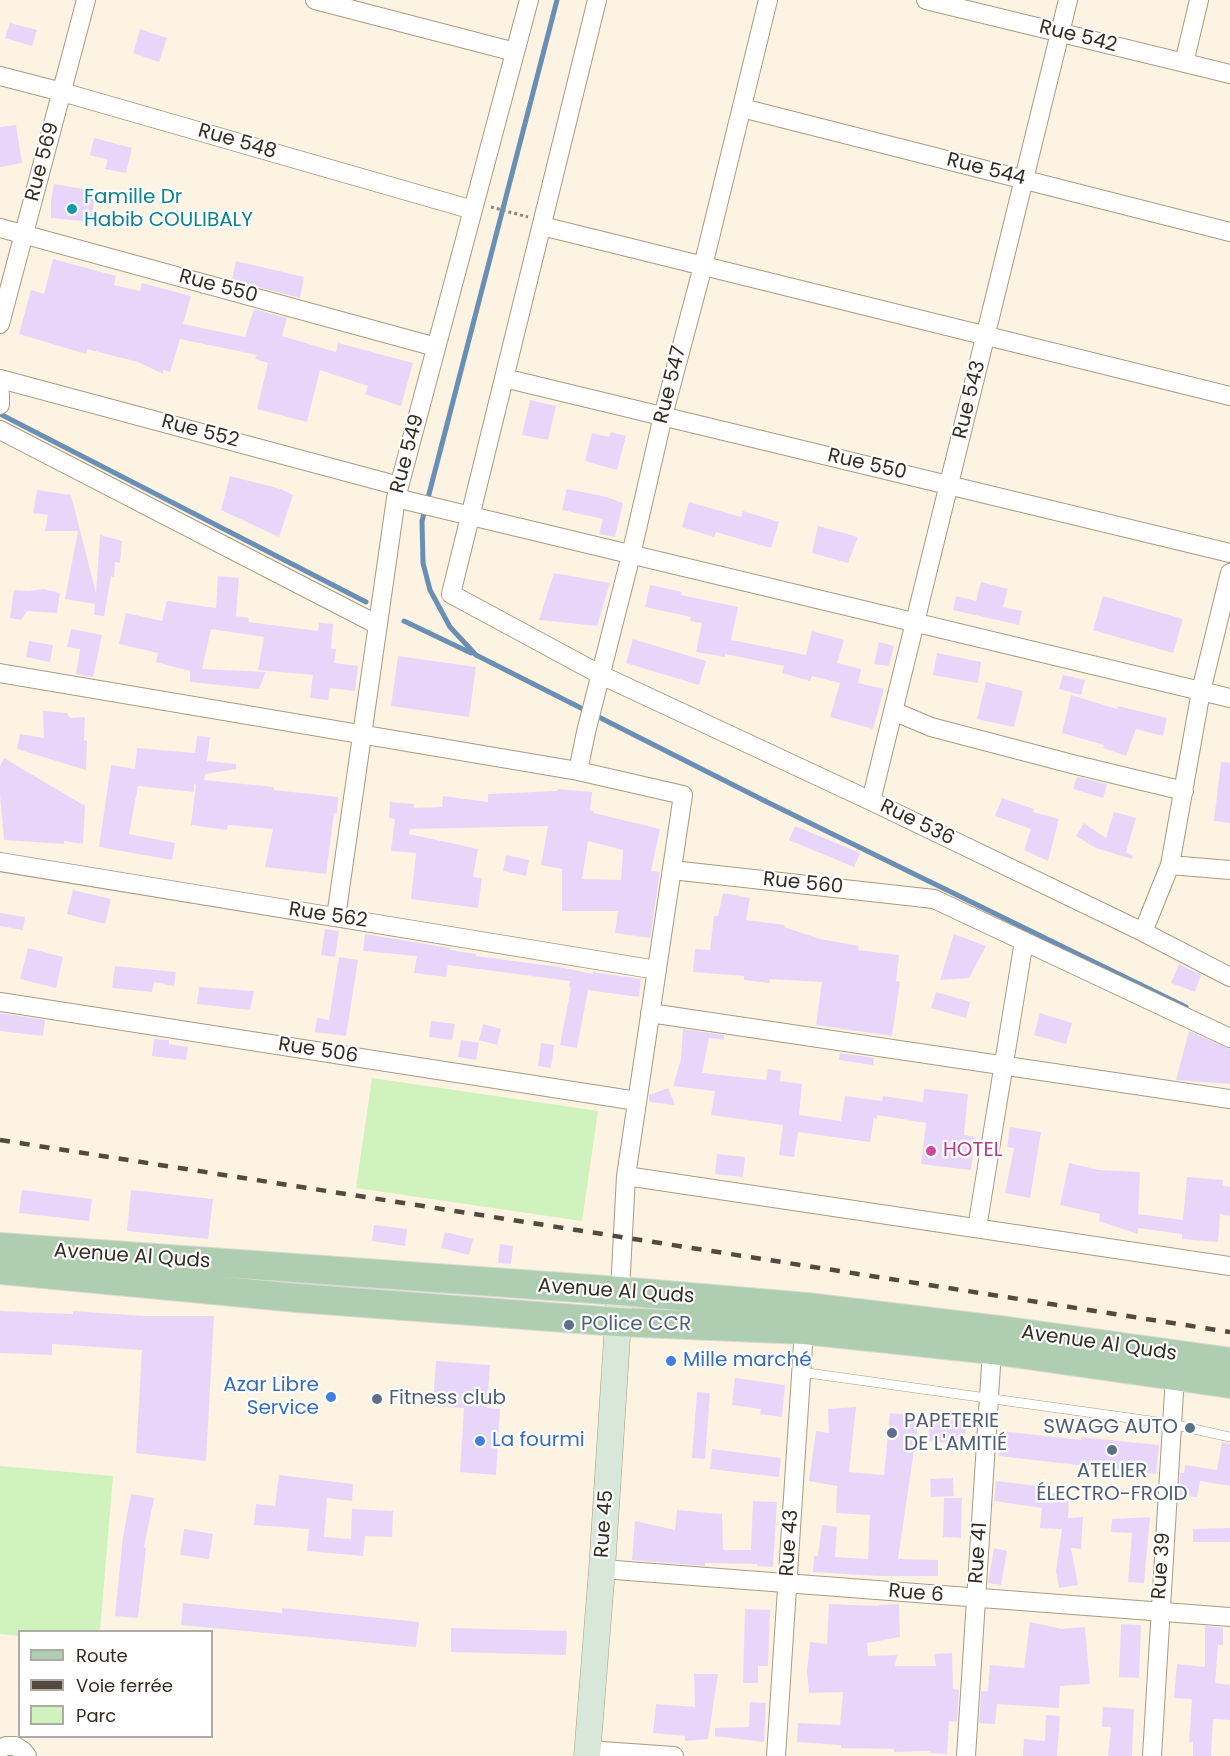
<!DOCTYPE html>
<meta charset="utf-8">
<style>
body{margin:0}
#map{position:relative;width:1230px;height:1756px;overflow:hidden;background:#fdf3e2;font-family:Poppins,sans-serif}
canvas{display:block}
.legend{position:absolute;left:18px;top:1630px;width:195px;height:108px;box-sizing:border-box;background:#fff;border:2px solid #aeaba7;margin:0;padding:8px 10px;list-style:none;font-size:18px;color:#342d22}
.legend li{display:flex;align-items:center;gap:12px;height:30px}
.legend b{width:30px;border:2px solid #aeaba7}
</style>
<div id="map">
<canvas width="1230" height="1756"></canvas>
<ul class="legend">
<li><b style="height:8px;background:#afceb1"></b>Route</li>
<li><b style="height:8px;background:#524a3e"></b>Voie ferrée</li>
<li><b style="height:16px;background:#d0f2bc"></b>Parc</li>
</ul>
</div>
<script>
const g = document.querySelector('canvas').getContext('2d');
g.lineJoin = 'round';
function paint(path, color) { g.fillStyle = color; g.fill(path, 'evenodd'); }
const toPath = rows => new Path2D(rows.map(r => 'M' + r).join(''));
function stroke(path, color, width, dash) { g.strokeStyle = color; g.lineWidth = width; g.lineCap = dash ? 'butt' : 'round'; g.setLineDash(dash || []); g.stroke(path); }
function drawText(font, color, halo, rows, align = 'center') {
  g.font = font + ' Poppins,sans-serif'; g.lineWidth = 4.5; g.setLineDash([]); g.textBaseline = 'middle'; g.strokeStyle = halo; g.fillStyle = color; for (const [text, x, y, turn = 0] of rows) {
    g.save(); g.translate(x, y); g.rotate((+turn || 0) * Math.PI / 180); g.textAlign = isNaN(turn) ? turn : align; if (halo) g.strokeText(text, 0, 0); g.fillText(text, 0, 0); g.restore();
  }
}
paint(toPath([
 [372,1078,598,1111,582,1221,356,1188],
 [0,1466,113,1476,100,1631,20,1632,19,1636,0,1634]
]), '#d0f2bc');
stroke(toPath([
 [557,0,422,521,423,563,430,590,450,627,476,655,767,802,1186,1007],
 [0,414,366,602],
 [404,621,471,653]
]), '#698fb5', 5);
paint(toPath([
 [10,23,37,30,32,46,5,38],
 [140,29,167,38,159,62,133,53],
 [16,125,22,163,0,167,0,127],
 [94,138,132,148,126,173,105,169,108,160,90,155],
 [54,184,95,191,92,222,51,218,51,201],
 [53,259,116,276,114,285,140,291,142,283,191,296,183,324,245,337,254,309,287,318,282,336,336,352,338,343,413,363,401,406,365,394,368,386,320,370,307,422,257,409,268,363,255,359,257,355,180,339,170,372,163,370,163,374,138,362,87,349,86,354,19,334,31,290,44,294],
 [236,261,304,277,300,298,232,280],
 [530,400,556,406,548,440,522,435],
 [611,432,626,436,617,470,585,461,592,433,609,437],
 [230,476,281,489,293,495,279,537,221,510],
 [567,489,607,497,623,503,615,537,599,534,603,519,562,510],
 [37,490,71,495,96,593,100,535,122,541,120,563,115,562,114,577,111,576,104,616,94,615,95,604,65,599,78,531,45,531,48,515,33,513],
 [689,502,741,517,743,511,779,522,771,548,716,532,714,537,682,527],
 [818,526,858,537,848,563,812,553],
 [554,573,610,583,597,626,539,620],
 [218,576,239,578,236,616,249,618,248,622,318,631,319,623,333,624,331,648,336,649,334,663,358,666,355,691,330,688,328,700,310,698,313,675,258,670,264,637,211,629,202,669,266,672,259,689,190,682,190,671,156,662,158,653,119,644,126,613,162,621,167,601,216,608],
 [981,582,1008,589,1003,607,1022,611,1019,625,953,610,956,596,976,601],
 [650,585,682,592,681,595,738,607,731,640,806,655,812,631,844,640,837,663,861,669,858,683,884,689,873,729,830,717,840,683,812,676,810,681,782,673,784,666,725,654,725,657,696,652,702,623,690,621,691,617,645,607],
 [44,589,60,593,57,613,27,611,21,620,10,618,14,590,28,591],
 [1103,596,1183,619,1173,653,1093,630],
 [71,629,102,635,93,677,76,674,80,649,67,647],
 [633,639,706,661,699,685,626,663],
 [29,641,53,645,50,662,26,657],
 [879,642,894,646,889,666,874,664],
 [937,653,981,662,978,683,933,675],
 [398,656,476,667,469,717,391,706],
 [1063,675,1085,680,1081,695,1059,689],
 [986,682,1023,691,1014,727,977,719],
 [1071,695,1117,709,1118,706,1167,718,1163,736,1136,729,1126,756,1103,748,1104,745,1062,733],
 [43,711,67,713,70,718,85,717,84,740,87,741,86,770,17,749,20,734,44,738],
 [197,736,210,737,207,761,236,764,236,769,205,774,204,780,274,787,274,790,338,797,337,814,334,813,326,874,265,867,273,829,228,825,227,830,191,825,196,785,194,784,194,792,138,786,129,834,175,843,172,860,99,847,111,765,135,769,137,748,195,753],
 [4,758,85,806,83,844,64,841,64,844,4,840,0,795,0,766],
 [1221,762,1230,763,1230,823,1214,821],
 [1077,777,1107,784,1103,798,1073,789],
 [558,789,592,792,590,810,594,811,594,813,660,829,651,871,660,872,650,938,615,933,618,911,562,911,562,869,541,865,548,826,410,829,409,834,478,849,473,877,482,878,478,908,411,899,416,853,391,851,395,819,389,818,390,802,414,804,414,808,442,807,443,796,488,802,488,794,557,791],
 [588,841,623,850,621,880,582,879],
 [1002,798,1034,809,1033,812,1059,819,1048,861,1024,850,1031,829,995,816],
 [1114,812,1136,818,1126,852,1133,856,1132,859,1096,848,1076,836,1084,823,1106,838],
 [795,826,860,853,854,867,789,840],
 [506,855,529,860,526,876,503,871],
 [73,890,111,899,105,924,67,914],
 [723,893,750,898,746,920,785,925,784,927,820,939,859,946,858,950,899,955,896,981,900,982,892,1036,816,1025,822,982,770,979,770,983,744,980,744,976,693,972,695,949,710,950,714,916,718,916],
 [0,913,25,917,23,930,0,926],
 [325,929,339,931,335,957,321,955],
 [365,934,450,948,450,950,476,954,476,956,559,967,593,974,593,972,641,979,639,997,588,990,577,1048,560,1045,571,988,569,987,570,981,448,965,446,977,414,973,417,956,363,951],
 [954,934,986,946,969,978,940,980],
 [28,948,63,957,56,988,20,979],
 [339,957,358,960,346,1036,315,1032,317,1018,329,1020],
 [1179,964,1201,975,1195,992,1171,983],
 [115,966,176,972,174,986,154,982,152,992,112,988],
 [199,987,254,991,250,1010,197,1004],
 [936,992,970,1002,966,1018,931,1008],
 [0,1013,45,1020,43,1036,0,1031],
 [1040,1013,1072,1023,1066,1044,1034,1035],
 [431,1021,455,1024,452,1040,429,1037],
 [483,1024,501,1029,497,1045,479,1040],
 [683,1029,724,1035,724,1040,709,1038,702,1073,766,1080,768,1069,781,1071,780,1081,802,1084,799,1115,841,1121,845,1096,882,1101,883,1096,923,1102,924,1089,968,1094,964,1135,975,1137,971,1170,921,1164,926,1123,877,1115,877,1119,874,1118,870,1142,798,1132,794,1157,779,1155,783,1125,711,1115,715,1091,673,1086,681,1059],
 [1189,1031,1230,1049,1230,1084,1176,1080],
 [154,1039,169,1040,169,1044,188,1047,186,1060,152,1056],
 [461,1040,479,1043,476,1060,458,1057],
 [541,1043,554,1045,551,1068,538,1066],
 [840,1053,874,1058,873,1065,839,1060],
 [668,1088,675,1105,649,1102,649,1095],
 [1010,1127,1041,1132,1030,1198,1005,1193,1014,1148,1007,1147],
 [717,1154,745,1157,743,1177,715,1174],
 [1069,1163,1099,1170,1140,1172,1138,1214,1183,1220,1187,1177,1223,1180,1222,1186,1230,1187,1230,1216,1220,1214,1218,1242,1182,1239,1182,1234,1138,1228,1138,1234,1099,1221,1100,1214,1060,1205],
 [22,1190,92,1199,89,1221,19,1213],
 [131,1190,213,1199,208,1239,127,1231],
 [374,1225,407,1229,405,1246,372,1241],
 [445,1232,473,1239,469,1255,441,1248],
 [500,1244,513,1246,511,1264,498,1263],
 [0,1311,73,1314,73,1311,144,1316,214,1316,206,1461,136,1453,142,1350,52,1344,52,1355,0,1353],
 [436,1361,490,1365,487,1408,500,1409,496,1475,460,1472,464,1408,433,1406],
 [735,1378,785,1385,782,1417,760,1414,761,1409,732,1405],
 [697,1392,710,1393,705,1459,692,1458],
 [856,1407,849,1472,884,1475,890,1413,919,1416,898,1559,938,1560,938,1576,879,1576,813,1572,814,1556,818,1556,822,1525,837,1527,835,1557,868,1559,870,1515,836,1513,837,1486,809,1481,816,1431,829,1433,828,1409],
 [928,1417,967,1421,964,1445,929,1441],
 [1001,1431,1081,1440,1081,1437,1159,1445,1156,1474,999,1456],
 [1222,1442,1230,1444,1230,1486,1200,1481,1197,1497,1179,1495,1180,1473,1184,1473,1185,1465,1217,1470],
 [712,1449,781,1458,779,1477,710,1469],
 [279,1475,353,1484,352,1501,327,1498,324,1537,351,1539,352,1509,393,1511,392,1537,365,1536,363,1556,307,1551,309,1529,254,1525,256,1504,275,1506],
 [953,1478,954,1496,931,1497,930,1479],
 [996,1481,1038,1486,1038,1492,1069,1494,1068,1518,1083,1517,1081,1549,1071,1548,1078,1585,1059,1588,1056,1571,1062,1529,1040,1528,1042,1508,994,1501],
 [131,1494,154,1498,144,1547,146,1548,138,1618,115,1616,123,1537],
 [944,1498,962,1498,961,1538,943,1537],
 [753,1501,777,1502,773,1567,757,1566,757,1564,705,1563,705,1566,632,1560,635,1521,675,1530,677,1510,722,1514,723,1550,751,1550],
 [1150,1517,1144,1583,1128,1582,1132,1533,1111,1532,1112,1519],
 [1230,1528,1230,1542,1193,1542,1193,1529],
 [184,1529,213,1534,209,1559,180,1555],
 [994,1548,1007,1551,1001,1585,988,1583],
 [183,1603,282,1613,282,1608,419,1622,416,1647,181,1625],
 [829,1604,878,1606,878,1605,899,1604,900,1637,867,1643,868,1656,897,1655,895,1666,936,1666,934,1654,952,1653,953,1689,959,1690,957,1722,949,1721,947,1754,930,1753,930,1751,894,1752,894,1749,841,1748,841,1745,797,1742,798,1723,840,1725,843,1692,809,1693,807,1671,810,1642,827,1644],
 [745,1609,770,1610,768,1666,758,1666,758,1683,743,1683],
 [1030,1622,1062,1629,1085,1627,1090,1684,1060,1686,1059,1708,997,1704,995,1724,979,1723,981,1691,988,1691,990,1665,1024,1668],
 [1121,1624,1141,1625,1139,1678,1119,1677],
 [1205,1626,1223,1628,1223,1645,1218,1645,1215,1683,1230,1685,1230,1720,1213,1719,1211,1756,1193,1756,1193,1742,1189,1742,1192,1699,1174,1698,1177,1664,1205,1667],
 [451,1628,567,1631,566,1655,451,1652],
 [694,1674,718,1674,708,1739,685,1741,685,1736,653,1733,656,1704,695,1707],
 [750,1702,766,1703,764,1742,715,1736,715,1728,749,1727],
 [1103,1707,1134,1709,1132,1756,1108,1756,1111,1727,1102,1727],
 [1046,1715,1060,1716,1057,1756,1023,1756,1024,1739,1045,1741]
]), '#e8d6fa');
const lane = toPath([
 [801,1372,1172,1424,1230,1437]
]);
const street = toPath([
 [315,0,515,52],
 [597,0,451,594,601,675,871,801,1143,932,1230,977],
 [926,0,1230,74],
 [1184,63,1199,0],
 [0,76,62,92,473,210],
 [742,108,1230,232],
 [542,226,1230,396],
 [0,228,436,347],
 [0,324,86,0],
 [504,378,1230,553],
 [0,379,399,486],
 [0,394,0,405],
 [0,430,378,625],
 [396,498,1230,698],
 [0,673,578,771,683,795,626,1176,620,1291],
 [893,711,931,727,1072,764,1184,791],
 [578,771,586,732,631,555,663,416,703,266,768,0],
 [871,801,1068,0],
 [0,862,657,970],
 [1170,865,1230,870],
 [672,870,934,899,1230,1038],
 [336,917,396,498,529,0],
 [1143,932,1170,865,1201,691,1230,573],
 [0,1002,637,1101],
 [650,1013,1230,1099],
 [626,1176,1230,1266],
 [977,1228,1024,941],
 [602,1569,1230,1617],
 [0,1749,6,1746,15,1746,23,1751,27,1756],
 [587,1750,674,1756],
 [776,1756,804,1330],
 [966,1756,992,1350],
 [1152,1756,1175,1376]
]);
const secondary = toPath([
 [587,1756,602,1569,620,1291]
]);
const primary = toPath([
 [0,1247,620,1291,807,1307,999,1330,1230,1362],
 [0,1270,297,1298,618,1322,804,1330,992,1350,1230,1384]
]);
stroke(lane, '#aa9a80', 10);
stroke(street, '#aa9a80', 20);
stroke(secondary, '#aa9a80', 27);
stroke(primary, '#dad9d7', 30);
stroke(toPath([
 [491,207,528,217]
]), '#90887a', 3, [3, 3]);
stroke(lane, '#fff', 9);
stroke(street, '#fff', 18);
stroke(secondary, '#d7e7d8', 26);
stroke(primary, '#afceb1', 28);
stroke(toPath([
 [0,1140,1230,1332]
]), '#524a3e', 4.5, [10, 10]);
for (const [x, y, r, color] of [
 [72,209,6,"#0f9aa8"],
 [931,1151,6,"#d1479c"],
 [569,1325,6,"#5c6f8a"],
 [671,1361,6,"#3f7fe0"],
 [331,1397,6,"#3f7fe0"],
 [377,1399,6,"#5c6f8a"],
 [1190,1428,6,"#5c6f8a"],
 [892,1433,6,"#5c6f8a"],
 [480,1441,6,"#3f7fe0"],
 [1112,1450,6,"#5c6f8a"]
]) { const dot = new Path2D(); dot.arc(x, y, r, 0, 2 * Math.PI); g.fillStyle = color; g.fill(dot); stroke(dot, '#fff', 2); }
drawText('20px', '#342d22', '#fff', [
 ["Rue 542",1078,37,14],
 ["Rue 548",237,142,16],
 ["Rue 569",43,162,-75],
 ["Rue 544",986,170,14],
 ["Rue 550",218,287,15],
 ["Rue 547",671,385,-76],
 ["Rue 543",970,400,-76],
 ["Rue 552",200,432,15],
 ["Rue 549",408,454,-75],
 ["Rue 550",867,465,13],
 ["Rue 536",917,823,26],
 ["Rue 560",803,884,6],
 ["Rue 562",328,916,9],
 ["Rue 506",318,1051,9],
 ["Avenue Al Quds",132,1257,4],
 ["Avenue Al Quds",616,1292,4],
 ["Avenue Al Quds",1099,1344,8],
 ["Rue 45",605,1524,-86],
 ["Rue 43",790,1543,-86],
 ["Rue 41",979,1553,-86],
 ["Rue 39",1162,1566,-86],
 ["Rue 6",916,1594,5]
]);
drawText('20px', '#0d838f', '#fff', [
 ["Famille Dr",84,198],
 ["Habib COULIBALY",84,221]
], 'left');
drawText('20px', '#b23c85', '#fff', [
 ["HOTEL",943,1151]
], 'left');
drawText('20px', '#4e5e75', '#fff', [
 ["POlice CCR",581,1325],
 ["Fitness club",389,1399],
 ["PAPETERIE",904,1422],
 ["DE L'AMITIÉ",904,1445],
 ["SWAGG AUTO",1178,1428,"right"],
 ["ATELIER",1112,1472,"center"],
 ["ÉLECTRO-FROID",1112,1495,"center"]
], 'left');
drawText('20px', '#366cbe', '#fff', [
 ["Mille marché",683,1361],
 ["Azar Libre",319,1386,"right"],
 ["Service",319,1409,"right"],
 ["La fourmi",492,1441]
], 'left');
</script>
